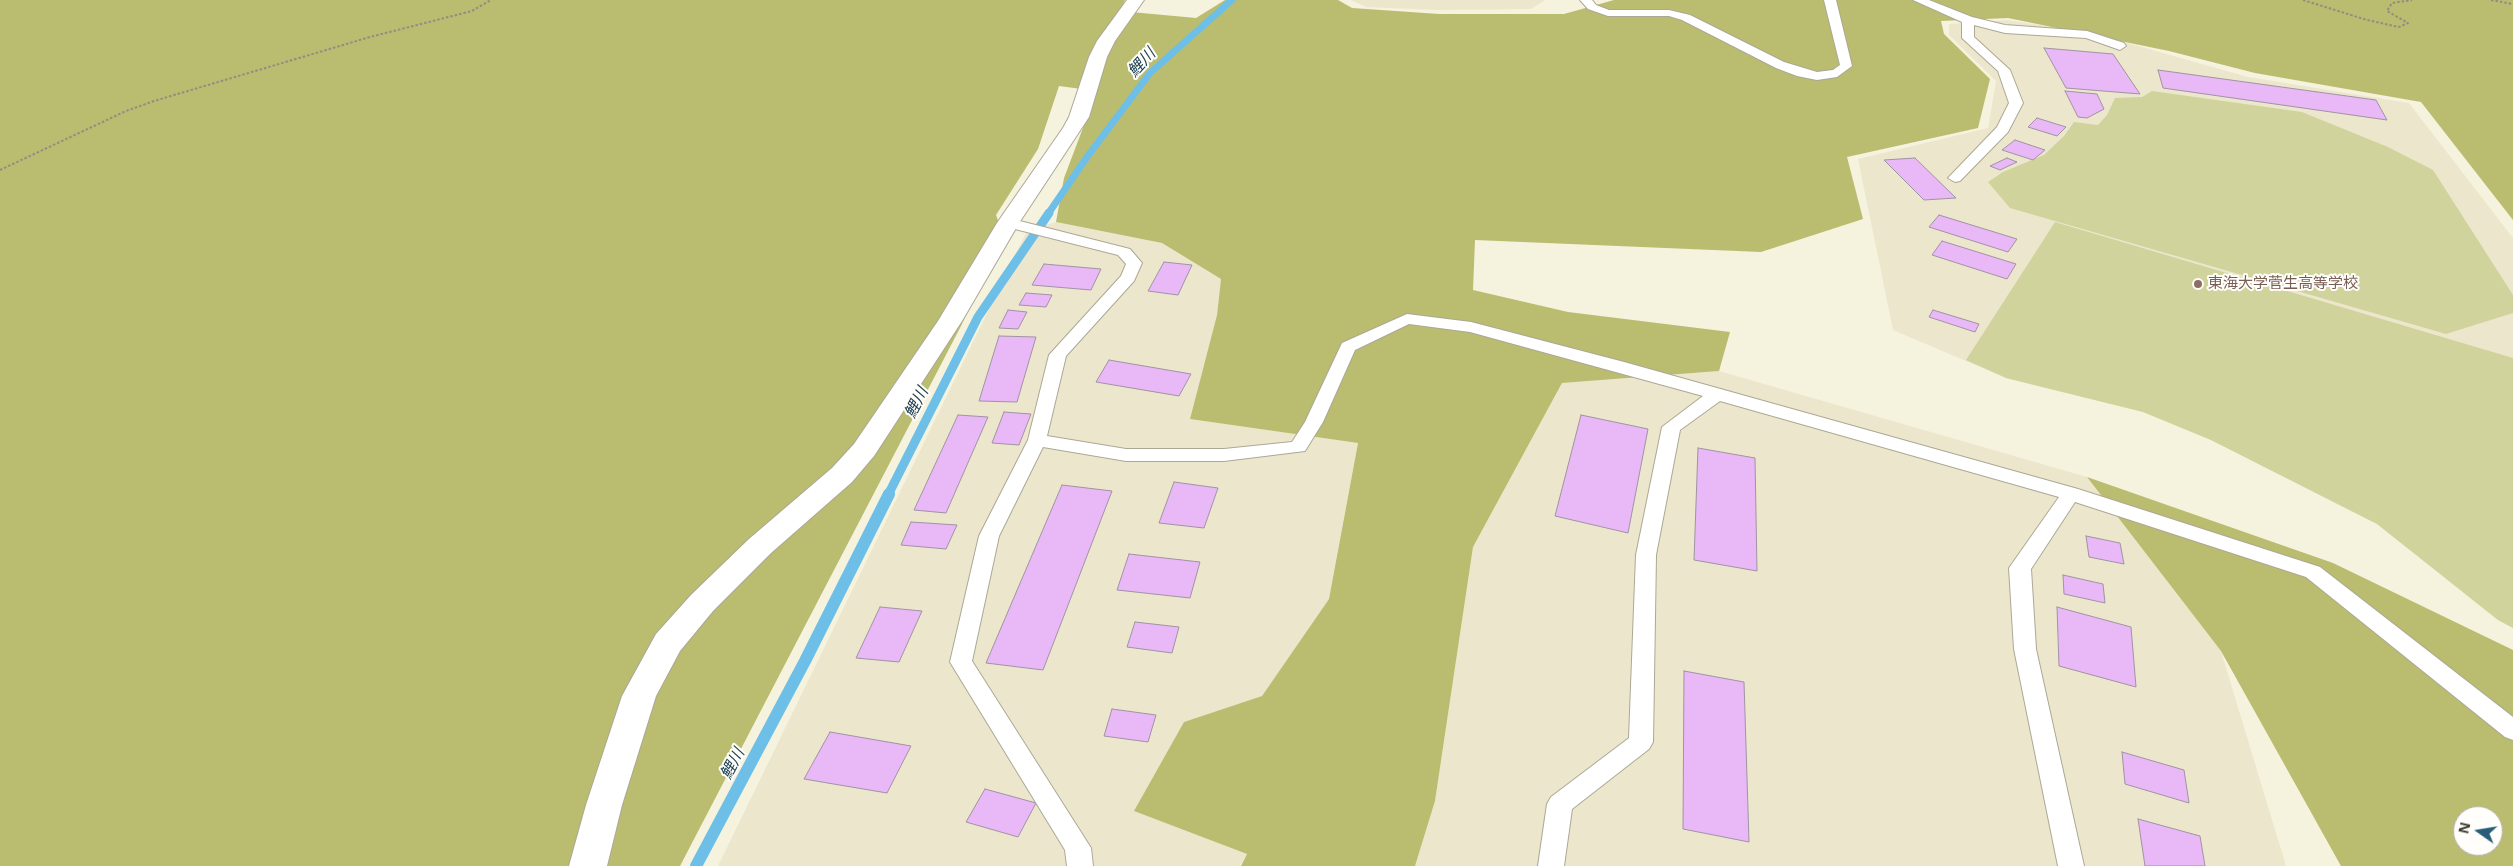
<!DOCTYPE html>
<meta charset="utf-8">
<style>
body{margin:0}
#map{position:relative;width:2513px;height:866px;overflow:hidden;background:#f5f2de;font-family:"Open Sans",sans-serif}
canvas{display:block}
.north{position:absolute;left:2453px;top:806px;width:50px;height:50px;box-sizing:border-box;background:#fffefa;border:1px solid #b0afaa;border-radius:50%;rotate:283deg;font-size:14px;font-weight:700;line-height:20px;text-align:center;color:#3a3931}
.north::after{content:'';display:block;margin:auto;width:18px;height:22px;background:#275e79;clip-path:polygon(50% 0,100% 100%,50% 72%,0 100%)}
</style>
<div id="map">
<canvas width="2513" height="866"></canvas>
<div class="north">N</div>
</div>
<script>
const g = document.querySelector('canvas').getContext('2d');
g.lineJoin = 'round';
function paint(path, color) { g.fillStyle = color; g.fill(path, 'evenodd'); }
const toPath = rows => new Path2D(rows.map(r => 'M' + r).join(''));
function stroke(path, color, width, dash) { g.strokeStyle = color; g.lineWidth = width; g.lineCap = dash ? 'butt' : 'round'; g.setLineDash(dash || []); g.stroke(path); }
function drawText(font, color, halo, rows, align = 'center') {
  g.font = font + ' "Open Sans","Noto Sans JP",sans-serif'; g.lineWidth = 4; g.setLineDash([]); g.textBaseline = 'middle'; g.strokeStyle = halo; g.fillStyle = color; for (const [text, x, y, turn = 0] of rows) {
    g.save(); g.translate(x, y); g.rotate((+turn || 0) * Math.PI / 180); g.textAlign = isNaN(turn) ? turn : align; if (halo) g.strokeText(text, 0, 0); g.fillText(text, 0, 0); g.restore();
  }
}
paint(toPath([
 [1351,0,1545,0,1531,9,1436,10,1366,7],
 [2007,20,2092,33,2248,77,2409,103,2513,238,2513,628,2498,620,2377,524,2211,440,2143,412,2006,378,1893,330,1858,159,1988,128,1996,81,1949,35,1949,24],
 [1056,222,1162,243,1221,279,1217,315,1190,419,1358,443,1329,599,1262,696,1184,722,1135,811,1247,854,1240,866,718,866,1027,231],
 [1719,371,2087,477,2221,651,2286,866,1415,866,1435,801,1473,547,1562,383]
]), '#ece7cc');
paint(toPath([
 [2152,91,2302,112,2388,147,2433,170,2513,295,2513,313,2446,334,2010,208,1988,182,2003,172,2044,155,2064,136,2074,122,2098,125,2107,115,2115,98,2142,97],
 [2055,222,2513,358,2513,628,2498,620,2377,524,2211,440,2143,412,2006,378,1966,360]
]), '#d0d39c');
paint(toPath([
 [0,0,1125,0,1120,11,1196,18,1225,0,1338,0,1352,8,1439,14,1564,14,1614,0,2513,0,2513,220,2421,102,2255,73,2169,51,2008,18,1941,21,1944,34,1990,79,1978,128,1847,157,1863,219,1761,252,1475,240,1473,290,1568,312,1730,332,1719,371,1562,383,1473,547,1435,801,1415,866,1241,866,1247,854,1134,811,1184,722,1262,696,1329,599,1358,443,1190,419,1217,315,1221,279,1162,243,1056,222,1064,178,1097,91,1059,86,1038,149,996,215,1003,234,961,326,680,866,0,866],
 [2087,477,2333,563,2513,650,2513,866,2341,866,2221,651],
 [2463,816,2493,816,2493,846,2463,846]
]), '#babc70');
stroke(toPath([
 [1048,214,1087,157,1150,73,1232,0]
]), '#6dbfe8', 7);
stroke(toPath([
 [888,495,978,317,1049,213]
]), '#6dbfe8', 9);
stroke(toPath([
 [696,866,805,661,889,494]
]), '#6dbfe8', 12);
const building = toPath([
 [2044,48,2113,54,2140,94,2066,88,2044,48],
 [2158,70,2376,100,2387,120,2163,88,2158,70],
 [2065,91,2097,94,2104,109,2087,118,2078,117,2065,91],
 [2037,118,2066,127,2057,136,2028,127,2037,118],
 [2015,140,2045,150,2033,160,2002,150,2015,140],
 [1915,158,1956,198,1924,200,1884,160,1915,158],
 [2007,158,2017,162,2000,170,1990,166,2007,158],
 [1939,215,2017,239,2008,252,1929,227,1939,215],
 [1942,241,2016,264,2007,279,1932,255,1942,241],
 [1164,262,1192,265,1178,295,1148,291,1164,262],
 [1044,264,1101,269,1091,290,1032,285,1044,264],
 [1026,293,1052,295,1046,307,1019,305,1026,293],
 [1008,310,1027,312,1018,329,999,328,1008,310],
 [1933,310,1979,324,1975,332,1929,317,1933,310],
 [999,336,1036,337,1017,402,979,401,999,336],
 [1109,360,1191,374,1179,396,1096,382,1109,360],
 [1004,412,1031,414,1019,445,992,443,1004,412],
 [958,415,988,417,946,513,914,510,958,415],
 [1581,415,1648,429,1628,533,1555,516,1581,415],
 [1698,448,1755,458,1757,571,1694,560,1698,448],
 [1174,482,1218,488,1204,528,1159,523,1174,482],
 [1062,485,1112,491,1043,670,986,663,1062,485],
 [911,522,957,525,946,549,901,545,911,522],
 [2086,536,2120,543,2124,564,2089,557,2086,536],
 [1129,554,1200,562,1190,598,1117,590,1129,554],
 [2063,575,2103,584,2105,603,2064,594,2063,575],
 [880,607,922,611,899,662,856,658,880,607],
 [2057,607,2131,627,2136,687,2059,666,2057,607],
 [1135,622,1179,627,1172,653,1127,647,1135,622],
 [1684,671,1744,682,1749,842,1683,829,1684,671],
 [1112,709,1156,715,1148,742,1104,736,1112,709],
 [830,732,911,746,887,793,804,779,830,732],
 [2122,752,2184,770,2189,803,2125,784,2122,752],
 [985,789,1036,803,1018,837,966,822,985,789],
 [2138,819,2200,836,2205,866,2145,866,2138,819]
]);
paint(building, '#e8b8f7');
stroke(building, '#a094a3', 1);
const lane = toPath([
 [1580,0,1592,0,1596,5,1609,10,1669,10,1690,15,1784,62,1817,72,1833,70,1840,65,1824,0,1836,0,1852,66,1837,77,1817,80,1797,76,1776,68,1682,20,1669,16,1608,16,1588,9,1580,0],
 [1913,0,1929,0,1972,17,2005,25,2087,31,2124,43,2126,46,2120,50,2086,38,2005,33,1974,25,1974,37,2010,70,2023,103,2008,132,1960,181,1955,182,1948,178,1997,127,2009,103,1998,71,1962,38,1962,22,1913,0],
 [1008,218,1130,249,1142,263,1134,281,1066,356,1047,436,1126,449,1224,449,1292,442,1305,422,1342,343,1407,314,1471,322,1624,362,2078,489,2320,567,2513,717,2513,740,2505,737,2306,577,2075,502,2031,569,2036,649,2084,866,2058,866,2014,649,2009,568,2059,497,1720,401,1680,430,1656,555,1653,742,1649,749,1572,809,1564,866,1538,866,1547,804,1551,797,1629,738,1636,555,1662,427,1703,396,1470,332,1409,324,1355,350,1323,422,1305,451,1224,461,1126,461,1043,447,999,536,972,661,1091,848,1093,866,1067,866,1065,850,950,662,979,536,1028,440,1049,355,1121,276,1126,264,1118,255,1003,226,1000,223,1003,220,1008,218]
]);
const street = toPath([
 [1127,0,1144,0,1115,41,1107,57,1089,117,1019,223,962,321,874,456,852,482,771,553,713,611,680,651,656,696,622,805,607,866,569,866,586,805,622,696,656,634,691,595,749,539,832,468,854,444,938,321,997,223,1063,128,1069,117,1089,57,1097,41,1127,0]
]);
stroke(lane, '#aba895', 2);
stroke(street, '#aba895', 2);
stroke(toPath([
 [2303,0,2367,20,2399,27,2408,23,2387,11,2392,3,2412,0],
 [2491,0,2513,4],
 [0,170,126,111,154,101,370,37,472,11,491,0]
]), '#908e81', 2, [2.5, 2]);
paint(lane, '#fff');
paint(street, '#fff');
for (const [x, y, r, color] of [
 [2198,284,5,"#8d6e63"]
]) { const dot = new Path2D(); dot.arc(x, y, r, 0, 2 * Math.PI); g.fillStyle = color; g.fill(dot); stroke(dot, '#fffefa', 2); }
drawText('15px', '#785e54', '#fffefa', [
 ["東海大学菅生高等学校",2208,284]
], 'left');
drawText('italic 16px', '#1b3f51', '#fffefa', [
 ["鯉川",1142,63,-47],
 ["鯉川",917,403,-63],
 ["鯉川",733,764,-62]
]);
</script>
